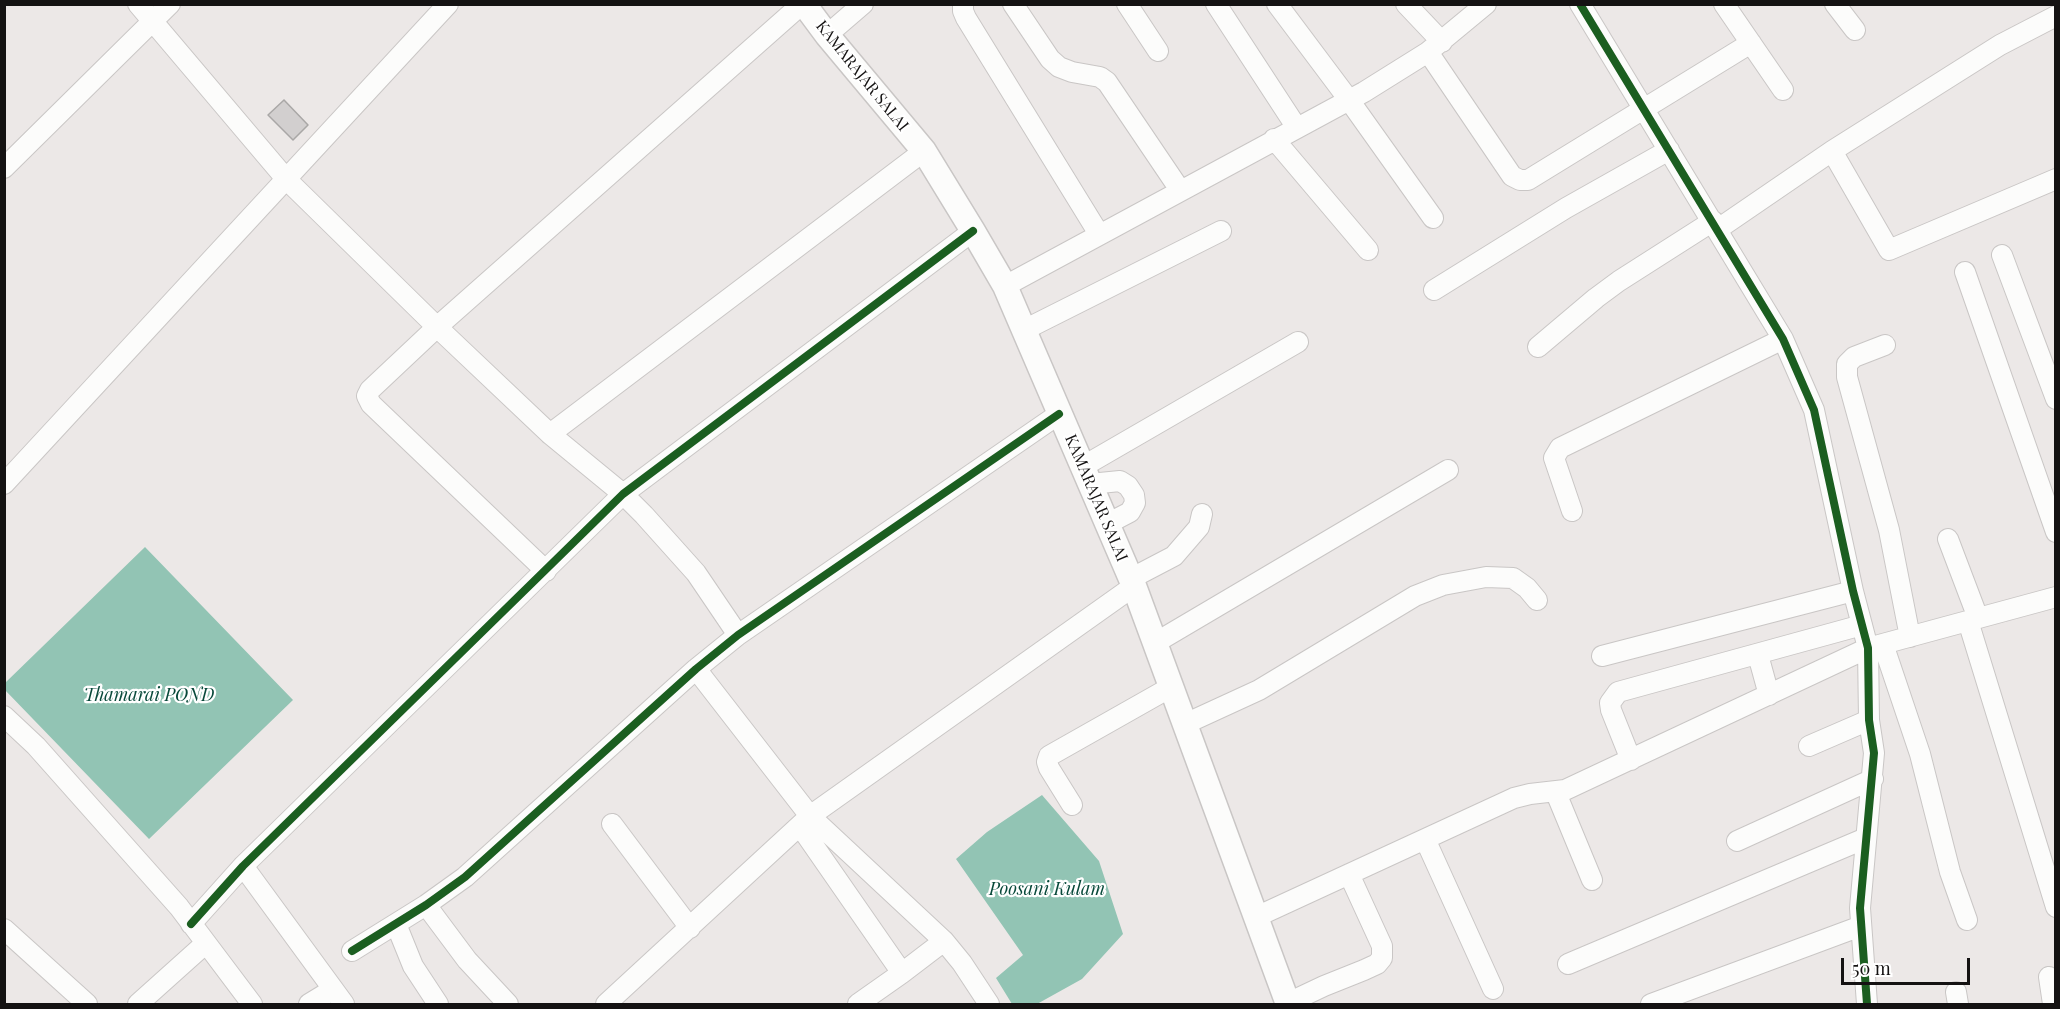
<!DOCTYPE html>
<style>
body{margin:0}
#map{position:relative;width:2060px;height:1009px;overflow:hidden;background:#ece8e7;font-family:"Playfair Display",serif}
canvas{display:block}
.frame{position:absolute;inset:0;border:6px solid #141212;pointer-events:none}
.scale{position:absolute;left:1841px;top:958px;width:129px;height:27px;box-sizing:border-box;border:3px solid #141212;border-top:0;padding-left:8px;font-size:18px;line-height:21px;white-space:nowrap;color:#141212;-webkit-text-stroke:4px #fff;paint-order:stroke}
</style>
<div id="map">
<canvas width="2060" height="1009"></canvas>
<div class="frame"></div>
<div class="scale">50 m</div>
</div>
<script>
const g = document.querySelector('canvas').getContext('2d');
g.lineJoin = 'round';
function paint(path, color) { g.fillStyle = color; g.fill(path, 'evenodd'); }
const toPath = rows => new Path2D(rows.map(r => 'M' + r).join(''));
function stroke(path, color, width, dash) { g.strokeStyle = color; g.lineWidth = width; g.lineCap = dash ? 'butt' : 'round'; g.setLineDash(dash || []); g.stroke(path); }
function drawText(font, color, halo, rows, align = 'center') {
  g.font = font + ' "Playfair Display",serif'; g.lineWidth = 4.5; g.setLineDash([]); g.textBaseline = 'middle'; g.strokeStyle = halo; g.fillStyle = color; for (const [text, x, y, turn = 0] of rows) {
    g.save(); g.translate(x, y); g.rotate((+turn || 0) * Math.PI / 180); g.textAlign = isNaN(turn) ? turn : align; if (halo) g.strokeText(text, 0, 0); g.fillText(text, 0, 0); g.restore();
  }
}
paint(toPath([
 [145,547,293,700,149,839,4,689,5,683],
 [1042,795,1099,861,1123,934,1082,979,1037,1004,1012,1004,996,978,1023,955,956,859,987,832]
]), '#92c4b4');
const building = toPath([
 [284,100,308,125,293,140,268,115,284,100]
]);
paint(building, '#d2cfcf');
stroke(building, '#a9a7a6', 1.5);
const minor = toPath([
 [138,4,287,180,437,327,550,434,623,494,644,515,696,573,738,635],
 [963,4,963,11,966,18,1099,234],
 [1013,4,1050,59,1059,67,1072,72,1100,77,1107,82,1180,190],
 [1127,4,1158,51],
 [1216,4,1297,128],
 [1277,4,1349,100,1433,218],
 [1406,4,1442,42],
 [1580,4,1783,339,1814,410,1853,591,1868,648,1869,720,1874,753,1860,908,1867,1004],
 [1724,4,1783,90],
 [1835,4,1855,30],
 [827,35,863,4],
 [1428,52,1512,176,1520,180,1528,180,1751,43],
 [1274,139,1368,250],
 [1832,151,1889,250,2056,179],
 [4,168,170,4],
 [1718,229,1832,151,2000,45,2056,16],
 [2002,255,2056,399],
 [1965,272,2056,532],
 [1005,286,1364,92,1428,52,1486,4],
 [1434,290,1566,208,1669,150],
 [1024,330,1221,231],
 [1885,345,1854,357,1847,364,1847,377,1889,530,1910,637],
 [1538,347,1596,298,1619,281,1713,221],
 [550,434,924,151],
 [1082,467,1298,342],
 [4,484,448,4],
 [1090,484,1120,481,1128,486,1134,495,1135,503,1130,512,1107,524],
 [1572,511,1554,458,1560,448,1783,339],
 [1948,539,1978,618],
 [546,571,371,404,367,396,370,390,437,327,802,4],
 [1130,579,1174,556,1199,527,1202,514],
 [1968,621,2056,907],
 [1155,643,1448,470],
 [1883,644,1920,754,1950,872,1967,920],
 [1758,655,1769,695],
 [1602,656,1853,591],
 [696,669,810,816,944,941,962,963,989,1004],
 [4,716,36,746,179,907,252,1004],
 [1185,724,1259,690,1415,596,1443,585,1486,577,1513,578,1527,588,1537,600],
 [1809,746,1869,720],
 [1631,760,1611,710,1610,703,1618,692,1862,625],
 [1556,793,1592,880],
 [1072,805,1049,768,1047,762,1049,756,1171,687],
 [612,824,690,928],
 [800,826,902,973,858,1004],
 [1425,839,1493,989],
 [1737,841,1873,779],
 [243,866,344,1004],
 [426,905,467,960,508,1004],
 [1256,917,1514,798,1530,794,1565,790,1868,648,2056,597],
 [191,924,243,866,623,494,973,231],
 [396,924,413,966,438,1004],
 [4,929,87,1004],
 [352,951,426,905,465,877,696,669,738,635,1059,414],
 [1568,964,1866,838],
 [902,973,944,941],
 [2049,977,2053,1004],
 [1956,992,1958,1004],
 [1288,1003,1324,986,1364,970,1377,964,1382,958,1382,946,1349,874],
 [138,1004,206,943],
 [309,1004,332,990],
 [606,1004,810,816,1134,586],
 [1651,1004,1861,926]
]);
const major = toPath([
 [804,4,827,35,924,151,973,231,1005,286,1134,586,1288,1004]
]);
stroke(minor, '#c9c6c5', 22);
stroke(major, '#c9c6c5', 27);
stroke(minor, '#fcfcfb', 20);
stroke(major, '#fcfcfb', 24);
stroke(toPath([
 [1580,4,1783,339,1814,410,1853,591,1868,648,1869,720,1874,753,1860,908,1867,1004],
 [191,924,243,866,623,494,973,231],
 [352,951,426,905,465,877,696,669,738,635,1059,414]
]), '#1b5e20', 8);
drawText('16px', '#141212', '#fff', [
 ["KAMARAJAR SALAI",862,76,51],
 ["KAMARAJAR SALAI",1096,498,67]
]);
drawText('italic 18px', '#08493a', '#fff', [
 ["Thamarai POND",149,695],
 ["Poosani Kulam",1047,889]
]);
</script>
